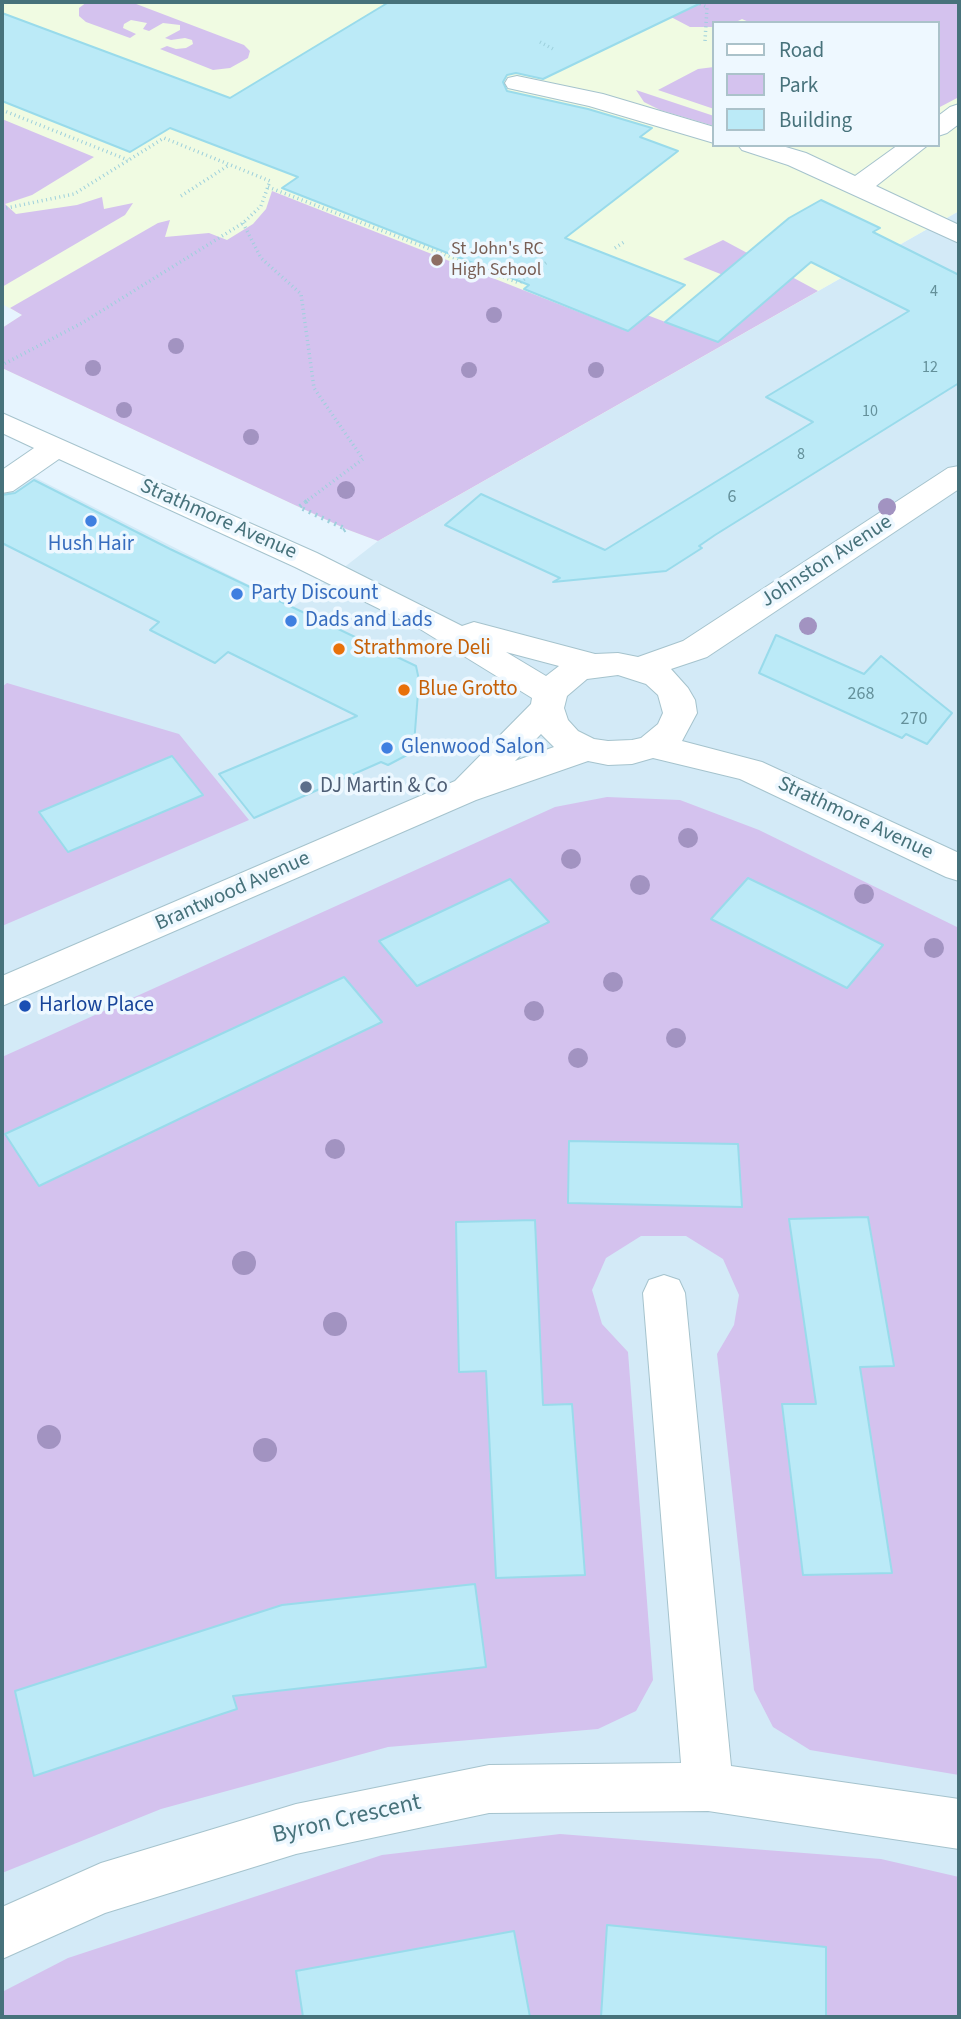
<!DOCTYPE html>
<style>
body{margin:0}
#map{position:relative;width:961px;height:2019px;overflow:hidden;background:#e6f4fe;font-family:"Source Sans 3",sans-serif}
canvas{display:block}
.frame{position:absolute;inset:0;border:4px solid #47727b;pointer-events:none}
.legend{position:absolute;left:712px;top:21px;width:228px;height:126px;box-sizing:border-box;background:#eef8ff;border:2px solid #abc2ca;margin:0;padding:9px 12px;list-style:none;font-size:21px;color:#47727b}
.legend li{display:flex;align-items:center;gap:14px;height:35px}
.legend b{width:35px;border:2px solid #abc2ca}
</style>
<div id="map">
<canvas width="961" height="2019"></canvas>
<div class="frame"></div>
<ul class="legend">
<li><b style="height:9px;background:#fff"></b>Road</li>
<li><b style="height:19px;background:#d4c2ee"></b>Park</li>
<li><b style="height:19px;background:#bbeaf7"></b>Building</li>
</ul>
</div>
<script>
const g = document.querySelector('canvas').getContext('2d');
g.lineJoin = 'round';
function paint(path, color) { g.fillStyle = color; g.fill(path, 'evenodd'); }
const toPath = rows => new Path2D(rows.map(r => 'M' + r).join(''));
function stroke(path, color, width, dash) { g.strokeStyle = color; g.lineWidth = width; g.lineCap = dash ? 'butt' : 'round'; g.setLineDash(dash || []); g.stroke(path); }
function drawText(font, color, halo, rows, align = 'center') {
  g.font = font + ' "Source Sans 3",sans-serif'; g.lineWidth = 7; g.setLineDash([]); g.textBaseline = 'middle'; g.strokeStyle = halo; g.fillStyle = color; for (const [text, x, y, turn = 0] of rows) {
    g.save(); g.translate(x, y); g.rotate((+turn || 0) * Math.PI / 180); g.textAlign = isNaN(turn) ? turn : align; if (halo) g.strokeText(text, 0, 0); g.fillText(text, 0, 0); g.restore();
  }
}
paint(toPath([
 [959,211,959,2017,2,2017,2,495,30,475,293,607,378,541]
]), '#d3eaf7');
paint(toPath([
 [2,2,959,2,959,211,378,541,346,529,2,368,2,328,22,315,2,304],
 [714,23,938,23,938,145,714,145]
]), '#f0fbe2');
paint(toPath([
 [87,2,131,2,244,45,250,51,248,58,230,68,213,70,160,49,167,46,176,49,186,48,193,44,192,40,185,38,171,40,165,38,180,30,180,25,163,23,149,31,143,29,147,23,131,20,124,24,123,28,136,34,130,38,86,22,79,16,79,8],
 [671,2,959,2,959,97,938,108,938,23,751,23,742,19,734,23,714,23,714,27,690,27,671,17,687,9],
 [714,67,714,109,658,90,698,69],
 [636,90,714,116,714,126,660,110,644,102],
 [2,119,94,157,32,195,5,204,16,214,77,205,102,197,104,209,133,203,125,215,2,287],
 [272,191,627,331,647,315,718,342,773,295,683,259,723,240,818,291,378,541,346,529,2,368,2,328,22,315,10,308,158,223,170,220,165,237,209,233,227,240,253,224,266,209],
 [7,683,179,734,249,820,2,926,2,687],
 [607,797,680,800,759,830,959,928,959,1775,810,1750,773,1727,754,1690,717,1354,734,1325,739,1295,723,1259,686,1236,641,1236,606,1258,592,1290,602,1324,628,1352,653,1680,636,1711,598,1729,388,1747,161,1809,2,1873,2,1057,555,807],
 [560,1834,881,1859,959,1877,959,2017,2,2017,2,1992,68,1958,382,1855]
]), '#d4c2ee');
const building = toPath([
 [389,2,703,2,543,79,516,73,507,75,503,82,507,91,588,109,652,128,640,137,678,151,565,238,685,285,628,331,524,289,529,285,282,188,298,177,170,128,130,152,2,101,2,13,230,98,389,2],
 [821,200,880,228,873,232,959,275,959,383,715,535,699,546,702,548,666,571,553,582,560,578,445,525,481,494,605,550,813,422,766,397,909,311,811,262,718,342,665,322,789,218,821,200],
 [34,480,170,549,416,666,419,680,414,744,407,755,388,765,381,762,254,818,219,774,357,716,228,652,215,663,150,630,159,622,2,543,2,495,15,493,34,480],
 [776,635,864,674,881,656,952,713,927,744,906,734,902,738,759,673,776,635],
 [172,756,203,795,68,852,39,812,172,756],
 [748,878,816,911,883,945,847,988,711,919,748,878],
 [510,879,549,922,417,986,379,941,510,879],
 [344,977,382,1022,39,1186,5,1134,344,977],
 [569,1141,738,1144,742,1207,568,1203,569,1141],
 [868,1217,894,1366,860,1367,892,1573,803,1575,782,1404,816,1404,789,1219,868,1217],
 [535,1220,543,1405,572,1404,585,1575,496,1578,486,1371,459,1372,456,1222,535,1220],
 [475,1584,486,1667,233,1696,237,1709,34,1776,15,1691,282,1605,475,1584],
 [607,1925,826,1947,826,2017,601,2017,607,1925],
 [514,1931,530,2017,303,2017,296,1971,514,1931]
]);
paint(building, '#bbeaf7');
stroke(building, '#99dbeb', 2);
const minor = toPath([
 [517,76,603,94,714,127,714,143,589,106,508,88,505,83,508,78,517,76],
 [959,104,959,124,947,133,938,136,938,116,950,107,959,104],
 [738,145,779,145,806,153,855,176,898,145,928,145,876,186,959,225,959,243,788,165,742,150,738,145],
 [2,413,317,553,462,626,474,622,595,654,618,653,638,657,683,641,948,468,959,466,959,489,707,657,671,669,688,688,695,700,697,713,682,741,762,762,959,853,959,881,946,877,740,779,653,758,632,764,608,765,588,761,476,800,2,1006,2,976,455,781,531,704,532,698,420,629,295,567,59,459,13,491,2,493,2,470,34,448,2,433,2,413],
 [506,652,559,666,546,676,506,652],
 [618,675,646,684,658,695,663,713,658,724,641,738,632,740,608,741,594,739,578,731,568,720,564,708,567,696,587,679,618,675],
 [541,734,554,747,515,761,541,734],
 [664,1275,679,1280,685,1293,731,1766,959,1799,959,1849,708,1811,489,1813,296,1854,105,1913,2,1959,2,1907,101,1863,296,1804,489,1765,681,1763,643,1293,649,1280,664,1275]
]);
stroke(minor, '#a5c3cd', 2);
stroke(toPath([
 [696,2,707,7,705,41],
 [540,42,555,50],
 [2,110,128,160],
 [268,187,519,283,547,262],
 [181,196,229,165],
 [2,209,74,194,164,138,270,181,261,206,243,223,82,323,2,365],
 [243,223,261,258,301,294,314,388,363,459,304,503],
 [615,248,624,242]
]), '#9dd0dc', 3.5, [1, 3.5]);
stroke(toPath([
 [307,501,299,507,346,529,341,532]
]), '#9dd0dc', 4.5, [2, 5]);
paint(minor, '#fff');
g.fillStyle = '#a293c1';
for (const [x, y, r] of [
 [494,315,8],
 [176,346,8],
 [93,368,8],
 [469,370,8],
 [596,370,8],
 [124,410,8],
 [251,437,8],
 [346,490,9],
 [887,507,9],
 [808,626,9],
 [688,838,10],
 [571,859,10],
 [640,885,10],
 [864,894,10],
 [934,948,10],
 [613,982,10],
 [534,1011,10],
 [676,1038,10],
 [578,1058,10],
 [335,1149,10],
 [244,1263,12],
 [335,1324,12],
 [49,1437,12],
 [265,1450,12]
]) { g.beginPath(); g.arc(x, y, r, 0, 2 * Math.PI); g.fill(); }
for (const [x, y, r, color] of [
 [437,260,7,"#8d6e63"],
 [91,521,7,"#3f7fe0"],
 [237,594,7,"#3f7fe0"],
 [291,621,7,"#3f7fe0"],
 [339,649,7,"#e8710a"],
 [404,690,7,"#e8710a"],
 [387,748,7,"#3f7fe0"],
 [306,787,7,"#5c6f8a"],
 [25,1006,7,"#1a4fb4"]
]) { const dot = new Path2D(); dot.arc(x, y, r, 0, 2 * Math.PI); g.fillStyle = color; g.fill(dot); stroke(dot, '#eef8ff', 2.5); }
drawText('16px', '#64909a', null, [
 ["4",934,292],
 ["12",930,368],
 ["10",870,412],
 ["8",801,455]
]);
drawText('18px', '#785e54', '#eef8ff', [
 ["St John's RC",451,250],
 ["High School",451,271]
], 'left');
drawText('18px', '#64909a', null, [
 ["6",732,498],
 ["268",861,695],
 ["270",914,720]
]);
drawText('21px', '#47727b', '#eef8ff', [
 ["Strathmore Avenue",218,520,24],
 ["Johnston Avenue",827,562,-33],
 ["Strathmore Avenue",855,819,25],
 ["Brantwood Avenue",233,892,-24]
]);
drawText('21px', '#366cbe', '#eef8ff', [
 ["Hush Hair",91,545,"center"],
 ["Party Discount",251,594],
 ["Dads and Lads",305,621],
 ["Glenwood Salon",401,748]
], 'left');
drawText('21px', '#c56008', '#eef8ff', [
 ["Strathmore Deli",353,649],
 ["Blue Grotto",418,690]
], 'left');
drawText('21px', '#4e5e75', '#eef8ff', [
 ["DJ Martin & Co",320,787]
], 'left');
drawText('21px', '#164399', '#eef8ff', [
 ["Harlow Place",39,1006]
], 'left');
drawText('24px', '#47727b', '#eef8ff', [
 ["Byron Crescent",347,1820,-13]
]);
</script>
